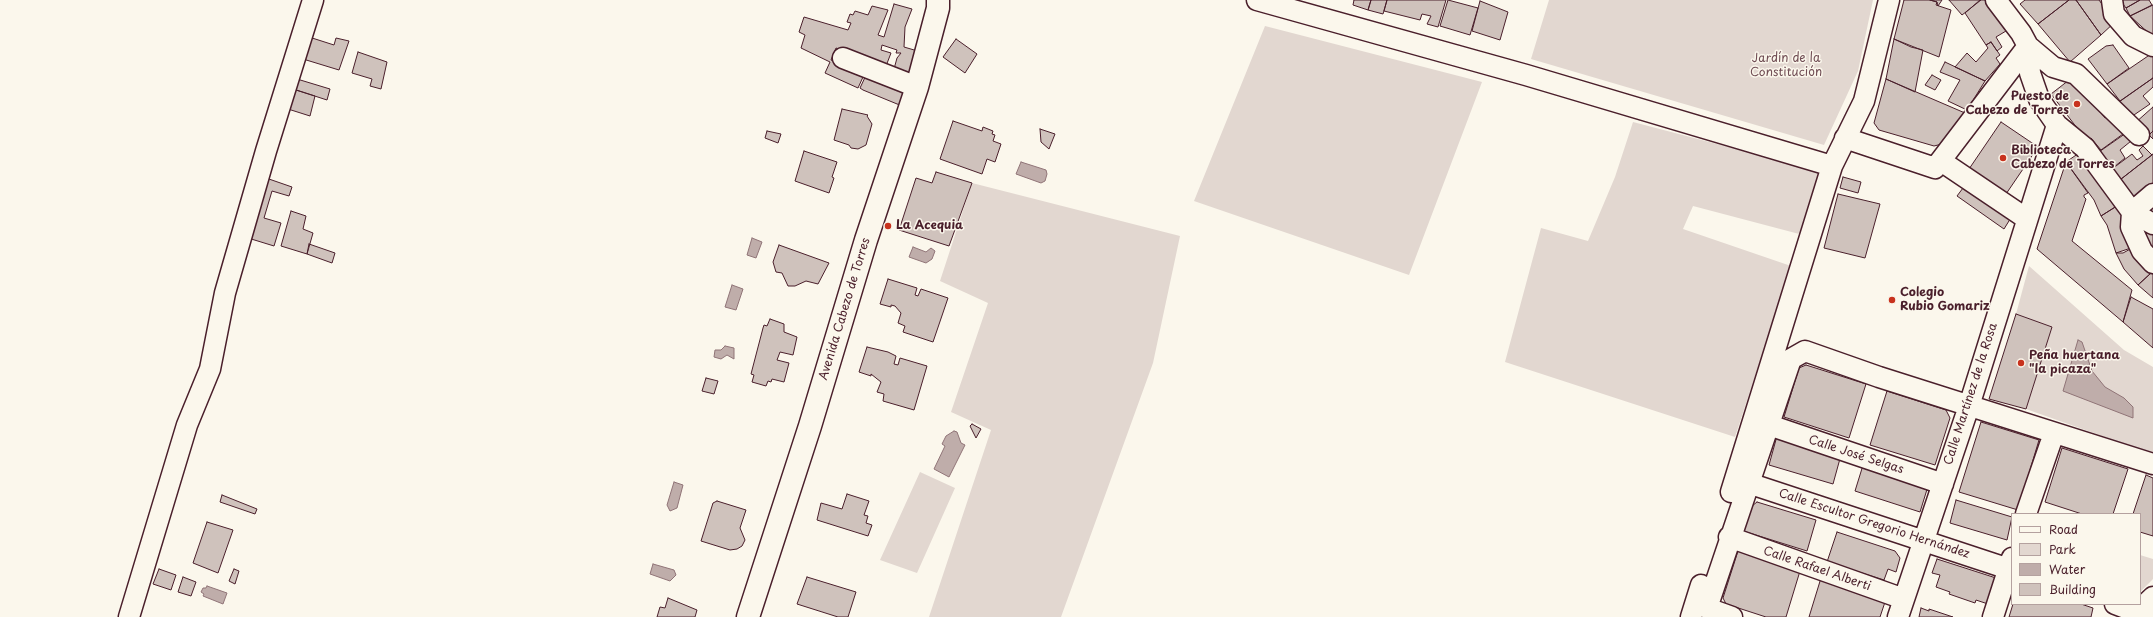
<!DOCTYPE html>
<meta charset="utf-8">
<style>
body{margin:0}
#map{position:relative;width:2153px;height:617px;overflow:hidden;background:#fbf7ec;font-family:"Playpen Sans",sans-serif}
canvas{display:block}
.legend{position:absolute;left:2011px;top:513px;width:130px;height:92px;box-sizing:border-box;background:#fbf7ec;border:1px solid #b4a19f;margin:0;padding:5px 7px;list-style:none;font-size:12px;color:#4a1f2b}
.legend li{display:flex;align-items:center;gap:8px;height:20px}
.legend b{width:20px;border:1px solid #b4a19f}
</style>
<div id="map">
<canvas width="2153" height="617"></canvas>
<ul class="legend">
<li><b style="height:5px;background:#fbf7ec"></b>Road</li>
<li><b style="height:11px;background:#e2d7d0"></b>Park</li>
<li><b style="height:11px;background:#bfadaa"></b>Water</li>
<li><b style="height:11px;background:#cfc2bc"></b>Building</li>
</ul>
</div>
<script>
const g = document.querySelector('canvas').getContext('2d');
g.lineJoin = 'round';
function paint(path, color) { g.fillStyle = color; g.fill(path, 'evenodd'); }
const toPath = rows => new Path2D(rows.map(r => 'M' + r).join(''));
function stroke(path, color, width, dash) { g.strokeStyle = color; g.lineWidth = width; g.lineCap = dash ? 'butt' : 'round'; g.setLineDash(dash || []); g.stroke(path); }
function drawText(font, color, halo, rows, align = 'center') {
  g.font = font + ' "Playpen Sans",sans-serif'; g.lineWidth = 3; g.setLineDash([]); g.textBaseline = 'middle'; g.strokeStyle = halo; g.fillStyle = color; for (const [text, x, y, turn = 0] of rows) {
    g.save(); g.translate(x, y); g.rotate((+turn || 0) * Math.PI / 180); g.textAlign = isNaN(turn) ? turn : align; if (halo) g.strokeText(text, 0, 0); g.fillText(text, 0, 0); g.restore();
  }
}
paint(toPath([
 [1549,0,1873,0,1858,71,1824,145,1531,59],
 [1265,26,1482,82,1409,275,1194,201],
 [1633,122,1820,171,1803,235,1693,206,1683,229,1791,266,1735,437,1505,362,1541,228,1588,241,1615,177],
 [972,183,1180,236,1153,363,1061,617,929,617,991,430,951,412,988,303,940,281],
 [2029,266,2124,350,2153,367,2153,454,2026,409,2052,327,2016,314],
 [920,472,955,488,917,573,880,560],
 [2140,555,2153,559,2153,579,2140,592]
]), '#e2d7d0');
const water = toPath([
 [1021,162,1046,170,1047,174,1045,181,1041,183,1016,174,1021,162],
 [752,238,762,242,756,258,747,255,752,238],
 [913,247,926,252,931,248,935,251,932,259,926,263,909,257,913,247],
 [732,285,743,289,736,310,725,307,732,285],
 [2078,340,2082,342,2092,371,2105,387,2124,398,2133,407,2133,418,2063,391,2078,340],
 [725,346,734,348,734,359,727,355,721,359,714,357,715,350,721,350,725,346],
 [954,431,957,432,961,443,965,445,949,477,934,469,945,446,942,444,946,436,954,431],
 [674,482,683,485,677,508,670,511,667,505,674,482],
 [653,564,674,570,676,575,670,581,650,574,653,564],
 [207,586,227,593,223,604,203,596,204,594,201,592,203,588,206,588,207,586]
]);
paint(water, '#bfadaa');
stroke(water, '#907477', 1);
const building = toPath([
 [1354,0,1371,0,1368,10,1353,5,1354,0],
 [1371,0,1387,0,1383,14,1368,10,1371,0],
 [1387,0,1446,0,1438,27,1427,24,1431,16,1422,14,1420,20,1384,11,1387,0],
 [1448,0,1478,8,1470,35,1440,26,1448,0],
 [1904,0,1930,0,1937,2,1936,5,1951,10,1939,57,1894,39,1904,0],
 [1930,0,1942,0,1938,6,1937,2,1930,0],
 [1949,0,1981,0,1962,15,1949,0],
 [1980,0,1985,0,2006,31,1996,37,2002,47,1997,51,1991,42,1986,45,1965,13,1980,0],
 [2025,0,2069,0,2038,24,2020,4,2025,0],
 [2069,0,2076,0,2101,35,2070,62,2038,24,2069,0],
 [2076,0,2099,0,2115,22,2101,35,2076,0],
 [2120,0,2140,0,2126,8,2120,0],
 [2140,0,2149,0,2152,5,2130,16,2126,8,2140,0],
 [1480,1,1508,12,1500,40,1472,31,1480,1],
 [894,4,912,9,905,27,904,47,921,52,915,76,894,69,897,58,901,53,896,53,897,50,882,45,881,50,891,53,886,66,836,48,831,60,847,67,845,70,863,77,858,88,825,73,830,62,801,48,805,35,799,32,804,17,848,30,851,23,847,22,850,14,853,15,855,11,868,15,872,6,888,10,878,35,884,37,894,4],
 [2153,5,2153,37,2130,16,2153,5],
 [309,37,334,45,336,38,349,41,339,70,303,59,309,37],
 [956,39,977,54,965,73,943,57,956,39],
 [1894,39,1911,47,1923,50,1915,92,1886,79,1894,39],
 [1991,42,2000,55,1996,58,2000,64,1985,81,1955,67,1967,53,1976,62,1988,48,1986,45,1991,42],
 [2113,45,2129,68,2107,84,2088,59,2106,46,2113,45],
 [358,52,387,62,381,89,370,86,372,79,352,73,358,52],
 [2151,54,2153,57,2153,78,2120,101,2107,84,2151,54],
 [1945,62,1985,81,1967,110,1948,101,1960,80,1940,72,1945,62],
 [868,71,876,82,883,85,884,81,907,91,902,106,863,90,860,88,868,71],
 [1932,75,1941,80,1935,90,1925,85,1932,75],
 [2073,77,2105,118,2110,115,2123,134,2101,150,2091,138,2087,141,2051,94,2073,77],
 [2153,78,2153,87,2143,96,2150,104,2131,117,2119,102,2153,78],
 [297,79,330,89,327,100,293,89,297,79],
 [1886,79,1965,113,1942,144,1934,146,1879,130,1874,123,1886,79],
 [293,89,315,96,310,116,288,109,293,89],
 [2153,107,2153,131,2149,135,2135,123,2153,107],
 [842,109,868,115,867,116,872,124,866,145,858,149,851,148,849,145,834,140,842,109],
 [953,121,982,131,983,127,993,131,992,134,995,135,993,141,1001,144,995,162,987,159,982,174,940,159,953,121],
 [2001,122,2038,147,2006,194,1969,169,2001,122],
 [1040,129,1055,134,1049,149,1041,142,1040,129],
 [767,131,781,134,778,143,765,138,767,131],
 [2129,131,2136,137,2120,150,2125,158,2108,172,2096,154,2129,131],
 [2153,131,2153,139,2149,135,2153,131],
 [2143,146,2152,155,2116,183,2108,172,2132,154,2137,160,2143,156,2139,150,2143,146],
 [804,151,837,162,832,177,834,178,829,193,795,181,804,151],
 [2082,151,2120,204,2101,216,2094,200,2066,162,2082,151],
 [2153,154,2153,190,2136,206,2116,183,2153,154],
 [2066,162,2088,193,2084,195,2084,197,2086,199,2072,241,2132,290,2123,322,2037,249,2066,162],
 [936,172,972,183,949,246,899,230,916,178,932,183,936,172],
 [1843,177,1861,182,1858,193,1840,188,1843,177],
 [266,178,292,187,289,196,272,191,264,218,281,223,274,246,248,238,266,178],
 [1966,184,2012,216,2004,229,1957,196,1966,184],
 [1838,194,1880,204,1865,258,1824,248,1838,194],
 [2120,204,2134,247,2123,253,2116,253,2107,225,2101,216,2120,204],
 [291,211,306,216,303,229,313,233,307,254,281,246,291,211],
 [2152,225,2153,226,2153,254,2140,237,2152,225],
 [309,244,335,253,332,263,307,254,309,244],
 [779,245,829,263,818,284,806,281,795,286,788,286,782,273,776,272,773,262,779,245],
 [2134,247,2151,273,2138,285,2124,269,2116,253,2134,247],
 [2151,273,2153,274,2153,298,2138,285,2151,273],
 [888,279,917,288,915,295,918,296,921,289,948,298,933,342,903,332,905,326,898,323,901,313,895,306,891,305,891,307,880,304,888,279],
 [2131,297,2153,309,2153,348,2123,322,2131,297],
 [2016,314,2052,327,2026,409,1989,399,2016,314],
 [770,319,784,324,784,332,797,337,793,355,780,352,777,360,789,363,784,382,772,379,771,382,768,381,766,386,752,382,754,375,751,374,763,328,764,325,767,326,770,319],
 [867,347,888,352,896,356,894,364,898,365,900,358,927,366,914,410,883,401,884,394,877,392,881,382,871,374,871,376,859,372,867,347],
 [1806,365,1866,384,1849,438,1784,417,1799,368,1806,365],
 [706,378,718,381,714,394,702,391,706,378],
 [1887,391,1946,410,1950,418,1935,465,1870,445,1887,391],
 [1981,422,2039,440,2018,510,1959,492,1981,422],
 [972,424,981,429,976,438,970,426,972,424],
 [1777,436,1841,455,1833,484,1769,465,1777,436],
 [2062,448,2128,469,2113,514,2082,514,2045,502,2062,448],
 [1864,462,1929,483,1920,512,1855,491,1864,462],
 [2146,475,2153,478,2153,536,2140,532,2140,514,2133,514,2146,475],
 [847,494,869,501,864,515,868,516,866,523,872,525,868,536,817,520,821,503,842,509,847,494],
 [222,495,257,509,255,514,220,502,222,495],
 [1956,500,2012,517,2007,540,1950,523,1956,500],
 [717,501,746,510,740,528,745,540,742,546,737,549,730,550,701,541,713,503,717,501],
 [1757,502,1816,520,1807,551,1743,531,1752,506,1757,502],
 [207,522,233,530,218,573,193,563,207,522],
 [1837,532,1895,551,1900,558,1896,572,1888,569,1884,580,1827,562,1837,532],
 [1738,551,1800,571,1786,617,1766,617,1726,604,1723,598,1738,551],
 [1937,559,1996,578,1988,604,1976,600,1975,603,1949,594,1950,592,1936,587,1940,575,1932,573,1937,559],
 [159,569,176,575,171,590,153,584,159,569],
 [234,569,239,571,235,584,229,581,234,569],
 [183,577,196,582,191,596,178,592,183,577],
 [807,577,856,592,848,617,838,617,797,604,807,577],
 [1821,578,1886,599,1880,617,1809,617,1821,578],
 [668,598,697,610,695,617,657,617,660,607,665,608,668,598],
 [2013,604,2081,604,2093,608,2091,617,2009,617,2013,604],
 [1921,608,1929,611,1929,609,1953,617,1919,617,1921,608]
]);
paint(building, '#cfc2bc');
stroke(building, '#4a1f2b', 1);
const street = toPath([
 [1257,0,1526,75,1832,166],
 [1996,0,2021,33,2028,46,2030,73,2039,99,2057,125,2085,148,2132,212,2131,227,2142,251,2153,263],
 [2112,0,2114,14,2133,36,2153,46],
 [843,58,917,87],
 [1845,138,1935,168,2028,46,2053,67,2076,74,2139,135],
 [1941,161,2027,219],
 [2153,194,2132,212,2153,224],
 [1769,425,1943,484],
 [1736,479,2012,570],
 [1731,492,1832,166,1864,101,1889,0],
 [2026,514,2054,433],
 [1729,537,1904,599],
 [2115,604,2150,617],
 [129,617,187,425,210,369,225,293,266,151,313,0],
 [1691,617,1701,585],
 [1732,617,1707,608,1791,359,1805,351,1879,377,2153,464],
 [1898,617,1969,406,2057,125],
 [1993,617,2012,558],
 [2132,617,2153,597]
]);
const secondary = toPath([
 [748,617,810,426,866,240,917,87,938,8,938,0]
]);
stroke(street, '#4a1f2b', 23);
stroke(secondary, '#4a1f2b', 25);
stroke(street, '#fbf7ec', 20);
stroke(secondary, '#fbf7ec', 22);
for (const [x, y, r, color] of [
 [2077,104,4,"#c8321e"],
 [2003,158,4,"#c8321e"],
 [888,226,4,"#c8321e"],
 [1892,300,4,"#c8321e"],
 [2021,363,4,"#c8321e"]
]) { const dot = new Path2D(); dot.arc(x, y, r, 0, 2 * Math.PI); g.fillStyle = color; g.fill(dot); stroke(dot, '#fbf7ec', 1.5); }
drawText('12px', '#704d54', '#fbf7ec', [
 ["Jardín de la",1786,59],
 ["Constitución",1786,73]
]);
drawText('bold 12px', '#4a1f2b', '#fbf7ec', [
 ["Puesto de",2069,97,"right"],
 ["Cabezo de Torres",2069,111,"right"],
 ["Biblioteca",2011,151],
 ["Cabezo de Torres",2011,165],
 ["La Acequia",896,226],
 ["Colegio",1900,293],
 ["Rubio Gomariz",1900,307],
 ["Peña huertana",2029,356],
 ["\"la picaza\"",2029,370]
], 'left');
drawText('12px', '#4a1f2b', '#fbf7ec', [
 ["Avenida Cabezo de Torres",845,309,-73],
 ["Calle Martínez de la Rosa",1971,394,-72],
 ["Calle José Selgas",1856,455,18],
 ["Calle Escultor Gregorio Hernández",1874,524,18],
 ["Calle Rafael Alberti",1817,569,19]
]);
</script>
